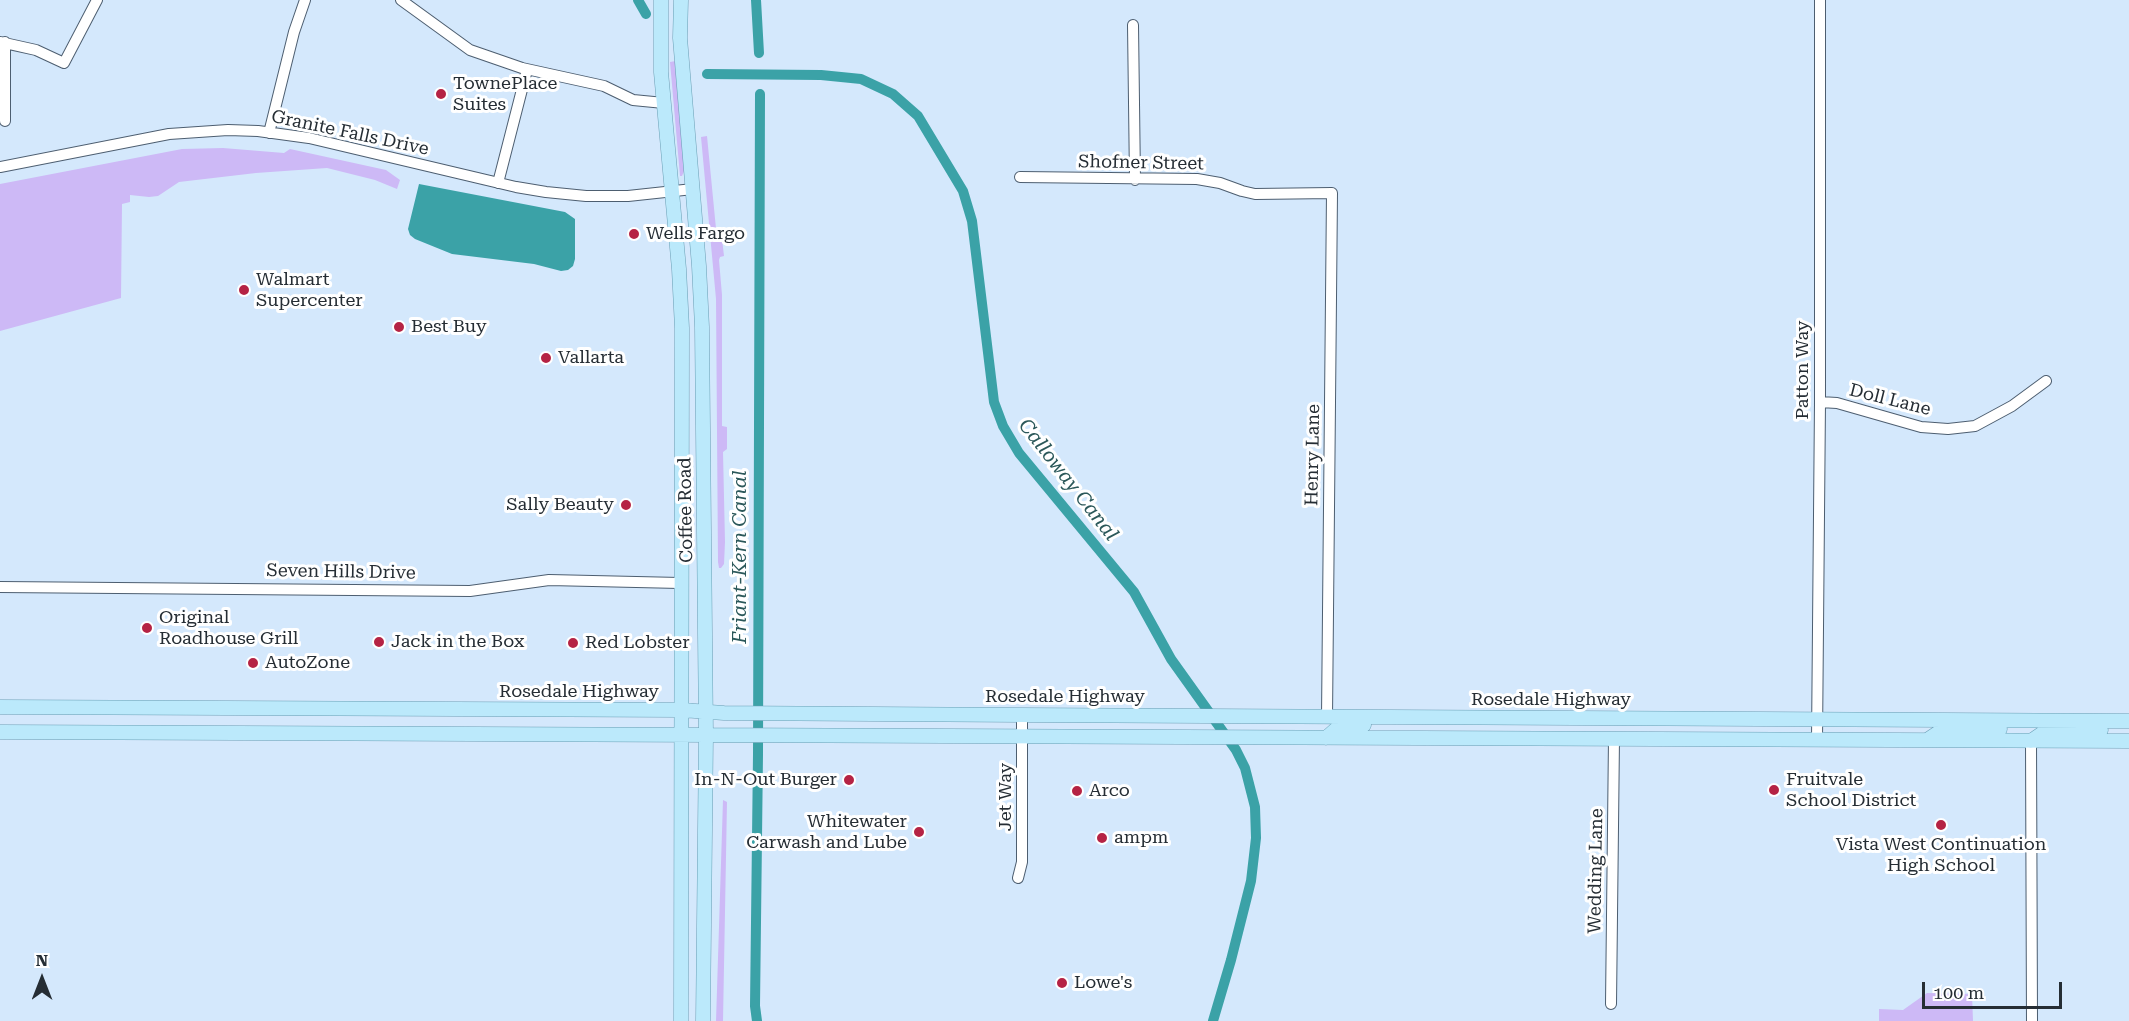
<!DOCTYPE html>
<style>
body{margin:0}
#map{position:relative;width:2129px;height:1021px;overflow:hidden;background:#d4e8fc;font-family:"Roboto Serif",serif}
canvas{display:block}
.north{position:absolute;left:12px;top:949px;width:60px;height:60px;-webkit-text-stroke:4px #fff;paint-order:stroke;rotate:0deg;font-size:16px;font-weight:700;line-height:24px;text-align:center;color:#252d34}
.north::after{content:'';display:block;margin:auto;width:21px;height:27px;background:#252d34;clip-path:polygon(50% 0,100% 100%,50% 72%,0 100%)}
.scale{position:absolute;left:1922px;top:982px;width:140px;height:27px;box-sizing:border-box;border:3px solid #252d34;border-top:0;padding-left:8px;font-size:18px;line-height:21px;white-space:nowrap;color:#252d34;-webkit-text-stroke:4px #fff;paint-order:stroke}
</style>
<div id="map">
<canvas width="2129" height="1021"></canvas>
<div class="north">N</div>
<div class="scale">100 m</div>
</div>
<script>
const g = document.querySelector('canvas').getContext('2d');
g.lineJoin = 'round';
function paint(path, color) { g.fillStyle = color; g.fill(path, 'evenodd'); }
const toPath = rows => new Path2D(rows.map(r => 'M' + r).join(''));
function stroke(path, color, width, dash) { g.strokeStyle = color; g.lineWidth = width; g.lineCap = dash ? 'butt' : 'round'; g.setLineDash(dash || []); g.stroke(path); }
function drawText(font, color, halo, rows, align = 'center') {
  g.font = font + ' "Roboto Serif",serif'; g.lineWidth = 6; g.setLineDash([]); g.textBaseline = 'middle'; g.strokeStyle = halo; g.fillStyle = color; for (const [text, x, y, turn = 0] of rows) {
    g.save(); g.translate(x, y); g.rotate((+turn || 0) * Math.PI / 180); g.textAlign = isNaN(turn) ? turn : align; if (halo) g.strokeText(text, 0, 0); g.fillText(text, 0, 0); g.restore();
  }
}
paint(toPath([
 [676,61,685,169,682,176,680,176,670,62],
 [707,136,717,239,722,239,724,256,720,257,719,260,722,295,722,426,727,427,727,449,723,452,725,542,724,564,721,568,719,568,718,562,716,299,701,137],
 [223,148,284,153,290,149,386,170,400,180,397,189,375,180,327,168,256,173,179,182,158,196,149,197,130,195,130,202,122,204,121,298,0,331,0,184,182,149],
 [723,800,727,802,723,1021,716,1021],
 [1927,993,1972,994,1973,1021,1879,1021,1879,1009,1903,1010]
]), '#cdb9f6');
paint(toPath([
 [419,184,565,212,575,219,575,259,573,266,568,270,561,271,534,264,452,254,415,239,410,235,408,229]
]), '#3ba2a7');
stroke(toPath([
 [638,0,646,14],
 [756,0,759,53],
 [707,74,821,75,861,79,893,94,918,116,963,191,972,221,994,402,1003,426,1019,453,1134,592,1171,659,1236,750,1245,768,1255,807,1256,838,1251,881,1231,960,1213,1021],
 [757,1021,755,1006,758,754,760,94]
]), '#3ba2a7', 10);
const minor = toPath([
 [401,0,470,50,522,68,604,86,633,100,664,103],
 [1133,25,1135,180],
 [0,42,36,50,64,63,97,0],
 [5,121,5,42],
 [269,133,294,32,305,0],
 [0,167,169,134,228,130,258,131,309,138,516,187,546,192,586,196,628,196,693,189],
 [1020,177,1197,179,1220,183,1242,191,1255,194,1332,193,1327,717],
 [498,183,527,70],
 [1820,402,1837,403,1921,427,1948,429,1975,426,2012,406,2046,381],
 [0,587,470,591,549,580,680,583],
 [1817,740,1820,402,1820,0],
 [2031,741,2032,1021],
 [1018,878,1022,862,1022,715],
 [1611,1004,1614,738]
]);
const major = toPath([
 [661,0,661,72,679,269,682,328,681,1021],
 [681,0,680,38,699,266,702,327,706,735,703,1021],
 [0,707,681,710,724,713,1022,715,2129,721],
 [0,732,2129,741],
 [1326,738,1335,730,1343,727,1364,725],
 [1927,740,1942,730,2000,729],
 [2031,741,2047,730,2101,730]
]);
stroke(minor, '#4d5e70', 12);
stroke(major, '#699eb4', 15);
stroke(minor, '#fff', 10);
stroke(major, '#bbe9fb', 14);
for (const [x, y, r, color] of [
 [441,94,6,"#b52344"],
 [634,234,6,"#b52344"],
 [244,290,6,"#b52344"],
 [399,327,6,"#b52344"],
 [546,358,6,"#b52344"],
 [626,505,6,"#b52344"],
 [147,628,6,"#b52344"],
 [379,642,6,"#b52344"],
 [573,643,6,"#b52344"],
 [253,663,6,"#b52344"],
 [849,780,6,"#b52344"],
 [1774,790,6,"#b52344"],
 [1077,791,6,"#b52344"],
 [1941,825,6,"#b52344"],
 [919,832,6,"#b52344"],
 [1102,838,6,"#b52344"],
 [1062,983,6,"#b52344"]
]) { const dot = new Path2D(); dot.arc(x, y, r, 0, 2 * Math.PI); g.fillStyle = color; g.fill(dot); stroke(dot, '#fff', 2); }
drawText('18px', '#252d34', '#fff', [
 ["TownePlace",453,84],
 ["Suites",453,105],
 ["Wells Fargo",646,234],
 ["Walmart",256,280],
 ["Supercenter",256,301],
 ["Best Buy",411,327],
 ["Vallarta",558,358],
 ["Sally Beauty",614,505,"right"],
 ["Original",159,618],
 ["Roadhouse Grill",159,639],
 ["Jack in the Box",391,642],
 ["Red Lobster",585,643],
 ["AutoZone",265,663],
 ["In-N-Out Burger",837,780,"right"],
 ["Fruitvale",1786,780],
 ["School District",1786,801],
 ["Arco",1089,791],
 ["Whitewater",907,822,"right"],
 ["Carwash and Lube",907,843,"right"],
 ["ampm",1114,838],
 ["Vista West Continuation",1941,845,"center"],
 ["High School",1941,866,"center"],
 ["Lowe's",1074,983]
], 'left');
drawText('18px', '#252d34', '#fff', [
 ["Granite Falls Drive",350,133,12],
 ["Shofner Street",1141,163,1],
 ["Patton Way",1803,370,-90],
 ["Doll Lane",1890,400,14],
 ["Henry Lane",1313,455,-89],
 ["Coffee Road",686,510,-91],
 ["Seven Hills Drive",341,572,1],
 ["Rosedale Highway",579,692],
 ["Rosedale Highway",1065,697],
 ["Rosedale Highway",1551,700],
 ["Jet Way",1006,797,-90],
 ["Wedding Lane",1596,871,-89]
]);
drawText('italic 20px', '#2b585a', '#fff', [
 ["Calloway Canal",1068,480,52],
 ["Friant-Kern Canal",740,557,-90]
]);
</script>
